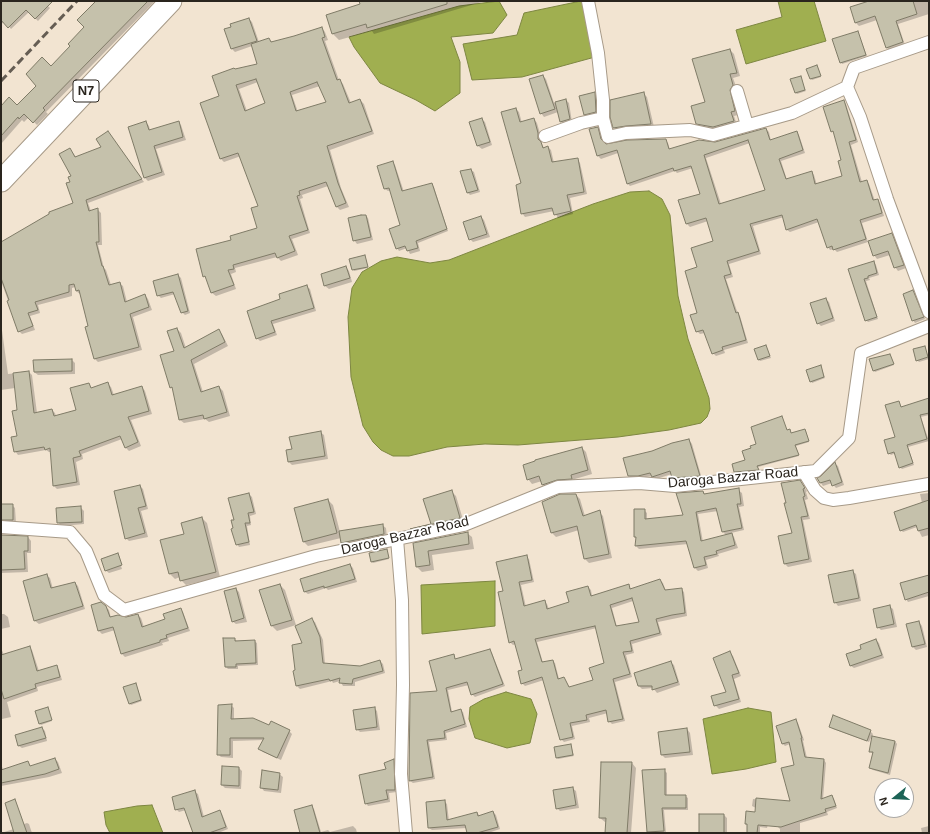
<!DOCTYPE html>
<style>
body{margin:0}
#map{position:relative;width:930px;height:834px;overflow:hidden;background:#f2e4d1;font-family:Arial,sans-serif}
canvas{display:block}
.frame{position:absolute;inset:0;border:2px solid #2a251e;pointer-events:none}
.north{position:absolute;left:874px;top:778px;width:40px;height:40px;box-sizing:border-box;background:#fff;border:1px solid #aaa8a5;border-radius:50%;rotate:252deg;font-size:11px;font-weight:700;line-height:16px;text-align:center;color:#2a251e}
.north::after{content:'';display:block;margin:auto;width:14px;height:18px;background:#1c6356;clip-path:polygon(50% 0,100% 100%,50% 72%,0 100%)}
</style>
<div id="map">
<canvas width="930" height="834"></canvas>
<div class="frame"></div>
<div class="north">N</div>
</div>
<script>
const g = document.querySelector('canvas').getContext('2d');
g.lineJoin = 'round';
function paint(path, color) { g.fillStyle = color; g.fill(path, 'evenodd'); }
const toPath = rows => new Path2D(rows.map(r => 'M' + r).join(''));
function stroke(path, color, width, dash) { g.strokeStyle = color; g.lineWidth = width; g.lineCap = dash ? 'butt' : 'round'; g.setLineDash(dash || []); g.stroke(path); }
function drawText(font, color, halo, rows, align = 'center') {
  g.font = font + ' Arial,sans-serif'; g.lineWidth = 3.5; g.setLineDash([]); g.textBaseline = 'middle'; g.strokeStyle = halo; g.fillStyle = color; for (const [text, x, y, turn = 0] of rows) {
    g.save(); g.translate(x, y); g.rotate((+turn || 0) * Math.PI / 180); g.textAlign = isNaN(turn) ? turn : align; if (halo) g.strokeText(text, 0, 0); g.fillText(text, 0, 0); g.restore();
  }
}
const water = toPath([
 [499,1,507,15,493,33,451,37,460,62,460,93,435,111,416,100,380,83,354,47,349,37,459,6,499,1],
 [581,1,584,1,595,57,522,77,472,80,463,44,517,35,524,13,581,1],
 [778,1,814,1,826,41,746,64,736,30,782,17,778,1],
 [649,191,662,199,670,215,678,296,688,339,709,398,710,409,707,417,701,423,669,430,618,437,518,445,485,444,447,447,409,456,393,456,381,450,373,442,363,426,351,377,348,317,352,288,362,272,381,261,397,257,430,263,449,260,593,204,630,192,649,191],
 [495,581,495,626,422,634,421,585,495,581],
 [506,692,531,699,537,714,530,743,507,748,475,738,469,719,470,707,484,699,506,692],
 [748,708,771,712,776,762,746,769,712,774,703,719,748,708],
 [152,805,163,833,110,833,106,825,104,812,137,806,152,805]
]);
paint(water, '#a0af50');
stroke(water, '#7d8641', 1);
paint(toPath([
 [1,1,45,1,44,2,50,8,38,21,29,12,11,29,5,22,1,24],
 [98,1,155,1,46,112,48,114,37,125,29,117,24,122,22,120,1,144,1,108,17,107,37,86,51,67,71,46,86,27],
 [360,1,485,1,374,34,372,31,339,40,333,34,327,15,361,5],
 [865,1,929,1,929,14,898,24,905,45,889,50,886,47,877,20,859,26,856,23,865,3],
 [249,19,252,22,259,42,269,39,273,43,322,28,325,32,328,40,325,41,339,80,343,84,351,103,360,100,364,104,374,134,330,150,341,188,349,207,340,210,337,207,328,186,302,195,303,198,300,199,310,233,292,239,298,255,281,261,277,257,235,268,236,272,231,274,236,289,216,296,212,293,207,280,204,276,197,250,232,240,258,229,259,206,241,156,224,162,221,159,220,97,235,70,258,65,252,46,235,52,232,49,225,30],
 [258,82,266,104,247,111,239,89],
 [320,86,327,103,298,112,292,95],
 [858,32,867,56,842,64,841,62],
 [730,50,734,54,740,76,733,78,737,89,738,115,734,116,737,125,717,131,700,127,697,123],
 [817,66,821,77,812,80,811,79],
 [543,76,546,79,554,103,566,100,569,103,572,122,565,125,561,122,558,112,544,117,541,113],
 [800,77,806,91,797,94,796,93],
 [594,93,597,96,598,115,589,117,585,114],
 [644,94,647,97,654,127,618,131,614,128],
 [844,101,846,104,858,142,851,145,862,182,866,181,869,184,875,201,877,200,880,203,884,216,862,223,868,242,837,252,834,249,830,250,828,247,819,222,790,232,787,230,784,217,753,226,761,254,729,264,733,277,726,279,738,314,740,316,748,343,724,350,725,353,716,356,713,353,705,333,700,334,697,331,699,267,714,241,708,221,690,227,687,224,701,194,693,168,677,173,675,171,630,186,627,183,618,153,601,159,598,156,590,130,597,128,600,131,603,143,606,145,665,140,668,143,670,150,715,143,766,129,769,132,771,141,797,132,799,135,805,153,781,161,787,180,812,172,814,175,817,185,843,177,843,161,834,133,832,131],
 [750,143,767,190,721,204,706,158],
 [516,109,519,112,522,123,534,119,537,123,541,137,541,142,544,148,548,147,551,150,554,163,577,159,580,163,587,194,570,198,573,214,558,218,554,211,525,217,522,213,522,184],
 [481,119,485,122,492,145,482,149,478,146,470,122],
 [146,122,149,126,150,130,178,122,181,125,186,140,156,149,165,175,148,181,145,178,129,128],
 [108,132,144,182,88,203,91,211,98,210,101,213,102,245,98,245,104,268,106,270,111,285,119,283,123,286,127,302,145,295,148,299,152,310,133,317,142,350,98,362,95,359,86,328,89,327,80,294,76,291,75,287,72,288,72,296,38,305,40,313,30,316,35,330,22,334,19,331,1,281,1,243,74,204,71,183,73,176,70,149,76,157,103,147],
 [392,162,395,165,404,192,432,184,434,187,448,231,418,243,420,251,410,254,407,248,399,251,397,248,401,226,391,190,388,191,385,189],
 [471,170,474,172,480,192,470,195,468,193],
 [365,215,368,218,373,240,357,244,354,240],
 [481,217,484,220,490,237,473,242,470,239],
 [891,234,895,237,906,268,898,271,895,267,890,255,877,259,874,255],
 [365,256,368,268,354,271,350,260],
 [874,262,876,265,879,275,869,278,870,280,866,281,878,319,868,322,866,320,849,270],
 [346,267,349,271,352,282,329,289,325,286,322,275],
 [178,275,181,278,190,313,185,315,182,312,175,294,161,298,158,295],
 [306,286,310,289,316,311,273,324,277,335,260,341,257,338,282,300],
 [913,291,915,294,925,319,915,323,913,320],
 [825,299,829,302,835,321,821,326,818,323],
 [1,323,8,374,29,372,32,375,37,413,52,410,55,413,56,416,77,411,89,384,92,389,108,384,111,387,114,395,142,387,145,391,152,414,131,420,141,446,129,451,125,447,122,439,82,454,83,459,76,462,80,485,57,489,54,486,51,452,49,452,46,450,18,455,15,451,18,437,18,411,15,388,1,390],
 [177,329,181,333,186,348,218,331,222,334,228,346,194,364,203,392,219,387,223,391,230,416,209,422,205,419,184,423,180,420,173,389,171,387],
 [766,346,771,358,760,361,759,360],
 [925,347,929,359,919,362,917,360],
 [890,355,894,365,875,372,873,370],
 [72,360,75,363,75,374,38,375,34,372],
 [821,366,825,378,812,383,811,381],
 [929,399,929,415,921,417,929,441,908,447,914,465,902,469,900,467,896,453,891,455,889,453,896,437,899,402,902,408],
 [789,430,791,434,805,430,806,431,809,442,796,446,799,456,758,467,759,471,737,473,735,472,746,460],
 [320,432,324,435,328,459,292,465,289,462,293,450],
 [689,440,692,444,702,479,676,481,672,474,656,479,653,476,632,479,629,476,652,452],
 [582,448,586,452,592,474,575,479,576,483,547,489,543,485,542,481,532,484,528,479],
 [835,464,838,466,844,485,836,488,832,483,823,486,818,479],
 [800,481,807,491,806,492,808,499,805,500,810,519,803,520,812,562,788,567,785,564,779,537,794,534,787,503],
 [140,486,143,489,148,509,141,511,148,537,129,541,126,538],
 [738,490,742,493,744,506,739,507,744,530,731,533,734,537,738,548,718,554,719,556,706,560,708,568,698,571,695,568,688,544,639,549,636,546,637,539,635,537,644,510,647,513,647,520,684,516,702,492,706,495],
 [718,511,723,532,727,536,703,542,698,514],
 [451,491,456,496,464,523,416,533,412,529,432,525,425,499],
 [929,493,929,535,922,537,917,527,903,532,901,530,922,503,920,494],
 [249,494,252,497,256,514,250,516,251,525,247,526,250,545,239,547,237,544,234,529,235,520],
 [576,495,580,499,585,516,599,512,603,516,612,558,589,563,584,558,579,530,556,537,552,533],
 [328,500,333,505,340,532,382,525,386,528,387,537,345,546,342,543,341,538,308,546,303,541],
 [1,505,12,505,15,508,16,523,1,523],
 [80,507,84,511,84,524,61,526,58,522],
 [202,518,207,523,220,577,186,585,181,580,180,577,175,579,170,574,185,535],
 [467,533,472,537,474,549,432,555,434,570,422,572,417,567,414,544],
 [1,536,28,537,31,541,31,553,27,553,28,572,1,573],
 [387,550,389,559,373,563,372,562,370,553],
 [118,555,120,557,118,557,122,569,109,573,105,570],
 [526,557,529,559,534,582,521,585,526,607,545,602,547,604,549,609,570,603,588,587,591,590,592,596,628,585,632,590,660,580,663,583,666,591,681,589,684,592,687,616,658,622,662,635,632,644,634,653,626,655,632,677,615,682,625,721,612,724,609,721,608,713,589,718,590,722,572,726,575,739,564,742,561,739,544,680,525,686,522,683,523,670,516,644,513,645,510,642,504,592],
 [633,601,640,623,617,627,612,608],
 [597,628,605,664,595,681,570,688,564,678,559,679,555,663,552,661,543,663,537,642],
 [350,565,353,568,357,582,328,590,326,588,308,594,305,592],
 [852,571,856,574,861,601,838,606,835,602],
 [46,575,50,578,53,589,75,583,78,586,85,609,39,624,35,621,24,582],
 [929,576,929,596,908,602,906,599],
 [280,585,285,590,296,625,277,631,272,626,261,591],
 [236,589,239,592,247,622,236,624,232,621],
 [92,605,106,607,109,610,111,618,126,618,138,615,141,618,144,627,166,620,180,609,183,612,190,631,168,638,169,641,162,643,163,645,125,657,122,654,115,630,102,634,99,631],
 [889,606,893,609,897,627,881,630,878,627],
 [1,614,4,614,8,617,10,627,1,629],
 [312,620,315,622,323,640,325,664,360,667,380,661,383,664,385,673,355,682,355,686,343,686,340,681,333,683,332,681,300,689,297,686,294,672,296,671],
 [919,622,922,626,927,647,916,650,913,647,907,625],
 [234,639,237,641,254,641,257,643,258,665,238,666,238,669,228,669,226,667],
 [876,640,879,643,884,658,854,668,851,666,848,655,862,650],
 [29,647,32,650,39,671,56,666,59,670,62,680,37,687,38,691,7,702,11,717,2,719,1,648,4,655],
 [490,650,492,653,505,686,475,697,472,694,469,685,448,690,452,712,460,710,463,712,467,727,446,733,447,740,429,742,435,779,413,783,410,781,411,693,438,692,453,655,456,660],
 [730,653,733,656,741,676,734,679,741,702,719,709,715,705,727,693],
 [670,662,674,665,680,685,657,693,653,688,642,689,639,686],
 [136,684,142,701,131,705,130,704],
 [231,705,234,708,234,720,289,731,292,734,281,760,263,752,260,749,264,740,233,741,233,758,221,757,218,754],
 [374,708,377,711,380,730,360,732,357,729],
 [48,709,52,721,41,725,39,723],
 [796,721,798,723,804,740,803,741,807,758,824,760,826,763,823,799,832,796,834,799,837,808,827,812,828,815,800,823,800,833,780,833,780,829,777,826,771,811,767,828,760,827,760,833,748,833,748,826,746,824,756,813,756,808,752,806,753,799,791,802,796,766,790,744,785,746,783,744],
 [830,727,870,731,873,734,869,742,833,729],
 [42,728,45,731,47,741,22,748,19,746,16,736],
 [687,729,690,733,693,755,665,758,662,755,659,733],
 [895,741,897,744,890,775,873,770,870,768,873,754,870,751],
 [571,745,574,756,558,759,557,758],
 [55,759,58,762,62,773,49,777,1,786,1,763,3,770,28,762,31,767],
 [394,761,396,763,397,792,389,793,390,802,368,806,366,803],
 [632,763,636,768,631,833,606,833,607,822,605,822,600,818],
 [239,768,242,771,241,789,225,788,222,785],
 [664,770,667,773,667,796,685,796,688,798,688,810,664,810,666,833,648,833,643,771],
 [279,774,283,777,281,793,264,791,261,787],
 [572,788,576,791,579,808,560,811,557,808],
 [195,792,198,794,204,817,219,812,222,814,228,829,218,833,194,833,186,810,179,812,177,810,189,807,188,805,176,809,176,810,173,797],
 [15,800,24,824,27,823,29,824,32,833,1,833,14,829],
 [444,801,447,804,449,821,477,813,480,816,493,812,496,815,500,829,488,833,468,833,467,828,432,830,429,828],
 [311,806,314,809,321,832,328,830,330,832,353,826,356,829,357,833,301,833],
 [724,815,727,818,727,833,701,833],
 [929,826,929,833,922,833,921,828]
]), '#0003');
const building = toPath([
 [1,1,53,1,35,19,26,10,8,28,1,20,1,1],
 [96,1,148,1,43,108,45,110,33,123,24,114,19,119,18,117,1,136,1,106,9,97,17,105,36,86,26,74,42,57,51,66,70,46,68,44,84,27,77,20,96,1],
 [359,1,447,1,447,4,367,28,366,24,332,34,326,15,360,4,359,1],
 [869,1,913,1,917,14,896,21,903,42,886,48,875,16,855,23,850,7,869,1],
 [249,18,257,41,231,49,224,29,231,27,230,24,249,18],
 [322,27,325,37,322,38,337,80,340,79,349,103,360,99,372,131,327,146,338,183,346,203,336,207,326,182,299,191,300,195,297,196,308,230,289,236,295,251,277,258,275,253,233,265,234,269,228,270,234,285,211,293,205,276,203,277,196,249,231,240,230,236,257,228,251,208,258,206,238,153,220,159,200,103,219,96,212,76,234,68,235,69,257,64,251,44,269,38,271,42,294,36,322,27],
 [256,79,265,103,245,111,236,85,256,79],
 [317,82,326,102,296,111,290,92,317,82],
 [858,31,866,55,840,63,832,39,858,31],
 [730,49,737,73,730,74,733,85,730,90,735,111,731,112,734,121,713,127,696,124,691,106,705,102,692,59,730,49],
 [817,65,821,76,810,79,806,69,817,65],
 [543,75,555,109,540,114,529,79,543,75],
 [801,76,805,90,795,93,790,79,801,76],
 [595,92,596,112,584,115,579,96,595,92],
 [644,92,651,124,626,126,613,128,610,117,610,100,644,92],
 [566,99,570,119,560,122,555,102,566,99],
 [844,100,856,140,849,142,860,182,867,180,873,200,878,199,882,213,860,220,866,239,833,250,832,246,827,248,817,219,786,230,782,215,750,224,759,251,727,261,731,274,724,276,736,313,738,312,746,340,722,347,723,350,712,354,703,330,696,332,690,315,697,313,685,271,697,267,691,248,713,241,706,218,686,224,678,200,700,194,691,166,674,171,673,168,627,184,617,150,597,156,589,129,598,127,601,139,606,144,627,140,666,139,669,149,699,140,715,142,766,128,770,140,797,131,803,150,779,159,786,179,812,171,815,184,842,176,838,161,841,160,833,131,831,132,823,107,844,100],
 [748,140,765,190,719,204,704,155,748,140],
 [516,108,520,122,534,118,538,133,538,139,541,142,543,148,548,146,552,162,578,158,584,192,567,195,571,211,554,215,552,208,521,214,516,185,521,183,501,112,516,108],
 [482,118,490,142,477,146,469,122,482,118],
 [146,121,149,130,179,121,183,137,154,146,162,172,144,178,128,127,146,121],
 [108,131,142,179,86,200,89,211,98,208,99,242,96,242,102,266,103,266,109,285,120,282,125,302,145,294,149,307,130,314,139,347,94,359,85,327,88,326,79,290,76,291,74,284,69,285,69,292,35,302,38,310,28,313,33,326,18,332,7,301,9,300,1,278,1,242,49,214,49,212,73,203,66,183,70,182,68,177,71,176,59,154,70,148,75,157,101,147,96,139,108,131],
 [393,161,402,191,432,183,447,229,416,241,418,248,407,251,405,246,396,249,389,229,400,225,389,188,384,189,377,166,393,161],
 [471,169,478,190,467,193,460,171,471,169],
 [361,215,366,215,371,237,353,241,348,218,361,215],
 [481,216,487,234,469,240,463,222,481,216],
 [892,233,904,265,894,268,888,251,873,256,868,241,892,233],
 [365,255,368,267,352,270,349,259,365,255],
 [874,261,877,273,868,276,868,278,864,279,877,317,865,321,848,269,874,261],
 [346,266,350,278,324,286,321,274,346,266],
 [178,274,188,311,181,313,173,292,157,296,153,281,178,274],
 [307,285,314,308,271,321,275,332,256,339,247,311,280,299,279,294,307,285],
 [913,290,924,317,912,321,903,294,913,290],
 [826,298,833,318,817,324,810,303,826,298],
 [177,328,184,348,219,329,225,342,191,360,201,392,219,386,227,412,204,419,203,415,179,420,172,387,170,388,160,355,174,351,167,331,177,328],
 [766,345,770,356,758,360,754,349,766,345],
 [925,346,928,357,916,361,913,349,925,346],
 [890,354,894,364,873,371,869,359,890,354],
 [72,359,72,371,34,372,33,360,72,359],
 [821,365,824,377,810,382,806,370,821,365],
 [29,371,34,413,52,409,54,416,76,410,70,388,89,383,91,388,108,382,112,395,142,386,149,411,128,417,138,442,125,448,120,436,79,451,81,456,73,458,77,482,53,486,50,448,45,450,44,447,14,452,11,437,17,436,12,411,17,410,13,373,29,371],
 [929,398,929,413,920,415,927,439,907,445,913,463,899,468,894,452,888,454,884,440,895,437,885,405,899,401,901,407,929,398],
 [782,416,787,430,790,429,791,433,805,429,809,441,795,445,799,455,757,466,759,470,734,472,732,464,745,460,742,451,751,448,750,446,756,444,751,427,782,416],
 [321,431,325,456,288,462,286,450,292,449,289,437,321,431],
 [689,439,700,476,672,478,670,471,652,477,650,473,638,476,628,476,623,458,652,451,672,443,689,439],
 [582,447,588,470,571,475,572,479,557,480,542,485,539,476,527,480,523,465,535,461,535,460,582,447],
 [835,462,842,482,832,486,830,480,820,483,817,478,821,476,835,462],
 [800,480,805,488,803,489,805,496,803,497,808,516,801,517,809,559,784,564,778,536,792,533,784,503,786,503,781,483,800,480],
 [140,485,146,506,138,508,145,533,125,539,114,491,140,485],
 [739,488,741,504,737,504,742,528,722,532,716,508,696,512,701,541,732,533,735,545,716,551,717,554,704,557,706,565,694,568,686,541,635,546,636,537,634,537,634,509,645,509,645,519,683,515,676,493,703,491,704,494,739,488],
 [452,490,460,518,410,529,431,524,423,499,452,490],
 [249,493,254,512,248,513,250,523,245,523,249,542,236,545,231,529,233,528,231,520,234,520,228,498,249,493],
 [560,494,576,494,583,516,600,510,609,554,584,559,577,526,551,533,542,502,560,494],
 [328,499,337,533,303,542,294,508,328,499],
 [929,500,929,528,918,531,916,525,900,531,894,512,929,500],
 [1,504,13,504,13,520,1,520,1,504],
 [81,506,82,522,57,523,56,508,81,506],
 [202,517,216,572,180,581,178,572,169,574,160,540,184,534,181,523,202,517],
 [383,524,384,534,341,543,339,531,383,524],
 [468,532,469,544,428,551,430,565,416,567,413,543,468,532],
 [1,535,28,536,28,551,24,551,25,569,1,570,1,535],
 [387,549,389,558,371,562,369,553,387,549],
 [118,553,122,565,105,571,101,559,118,553],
 [527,555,532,580,519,582,524,606,545,600,547,609,569,602,566,592,588,586,591,596,629,584,630,589,660,579,665,590,682,588,685,613,672,615,656,619,660,633,630,641,632,651,623,652,630,674,613,679,623,719,608,722,606,710,586,715,587,720,570,723,573,737,560,740,542,677,521,684,518,671,522,670,514,641,509,643,498,592,503,591,496,562,527,555],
 [632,598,639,622,616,626,610,605,632,598],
 [595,626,604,663,589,668,593,680,569,687,564,677,558,679,553,660,542,662,535,639,595,626],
 [350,564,355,579,324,588,324,586,304,592,300,579,350,564],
 [853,570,859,598,834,603,828,575,853,570],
 [47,574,51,588,75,582,83,606,34,621,23,581,47,574],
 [929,575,929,592,905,600,900,583,929,575],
 [280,584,292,620,271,626,259,590,280,584],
 [236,588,244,618,232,622,224,591,236,588],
 [101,602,106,606,110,617,118,615,126,617,138,614,142,627,165,619,163,614,181,608,188,628,166,635,167,638,160,640,160,642,121,654,113,627,98,631,91,605,101,602],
 [890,605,894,624,877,628,873,609,890,605],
 [312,618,320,637,323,663,360,666,380,660,383,671,353,679,352,684,339,683,340,678,330,681,329,679,296,686,293,671,295,670,292,645,302,643,295,626,312,618],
 [919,621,925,644,912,647,906,624,919,621],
 [223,638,235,638,235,641,255,640,256,663,236,664,236,667,225,667,223,638],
 [876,639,882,655,850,666,846,654,861,649,860,645,876,639],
 [30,646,37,671,57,665,60,677,35,684,36,688,4,699,1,689,1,655,30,646],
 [490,649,503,684,471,695,467,682,446,688,451,712,461,709,465,724,444,731,445,738,427,740,433,777,409,781,410,693,437,691,429,661,454,654,455,659,490,649],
 [730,651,739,673,732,675,739,699,714,706,711,696,726,692,713,658,730,651],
 [671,661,678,682,652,690,652,686,638,686,634,673,671,661],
 [136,683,141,700,129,704,123,687,136,683],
 [232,704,231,719,253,718,269,725,271,721,290,730,277,758,258,749,264,738,230,738,230,755,217,755,218,705,232,704],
 [48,707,52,720,39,724,35,711,48,707],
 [375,707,377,727,356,730,353,710,375,707],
 [833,715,871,730,867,741,829,727,833,715],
 [796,719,802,738,801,738,805,757,824,759,821,799,832,795,836,806,825,809,826,812,781,827,758,825,757,833,747,833,747,824,745,824,746,811,755,812,756,798,790,801,781,768,794,765,789,742,782,744,776,726,796,719],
 [42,727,46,738,18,746,15,735,42,727],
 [687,728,690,752,661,755,658,732,687,728],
 [872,736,895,741,888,773,869,768,873,752,869,752,872,736],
 [571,744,573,755,556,758,554,747,571,744],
 [55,758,59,769,45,774,1,783,1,770,28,761,30,766,55,758],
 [394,759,395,790,386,790,388,799,365,804,359,775,386,769,384,763,394,759],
 [601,762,632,762,627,833,605,833,606,818,599,818,601,762],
 [222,766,239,767,239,786,221,785,222,766],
 [665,769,665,795,686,795,686,808,662,808,664,831,647,832,642,770,665,769],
 [262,770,280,773,278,790,260,788,262,770],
 [573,787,576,805,556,809,553,790,573,787],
 [195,790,202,817,220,810,226,827,209,833,193,833,184,808,175,810,172,797,195,790],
 [15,799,27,833,14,833,5,803,15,799],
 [445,800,447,820,477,812,478,816,493,811,498,827,477,833,467,833,465,825,428,828,426,802,445,800],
 [312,805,320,833,300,833,294,810,312,805],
 [699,814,724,814,724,833,699,833,699,814]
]);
paint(building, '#c5c1ab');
stroke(building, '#7f7b67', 1);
const street = toPath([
 [588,1,598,53,603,100,603,118],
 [847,87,854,68,929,42],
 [737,91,747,125],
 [545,136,581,123,603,118,608,137,626,133,690,130,713,135,792,113,847,87,860,117,887,199,929,312],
 [804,472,815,490,824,498,833,500,849,498,929,484],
 [1,527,70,532,86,551,104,595,124,610,316,556,464,525,558,487,639,483,675,486,816,471,849,438,861,353,929,326],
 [397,539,402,600,403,685,401,774,406,833]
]);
const highway = toPath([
 [1,181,171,1]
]);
stroke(street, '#a79a88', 14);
stroke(highway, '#a79a88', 23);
stroke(street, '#fff', 12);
stroke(highway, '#fff', 21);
stroke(toPath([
 [1,81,77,1]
]), '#655d53', 3, [8, 4]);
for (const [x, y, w] of [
 [86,91,26]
]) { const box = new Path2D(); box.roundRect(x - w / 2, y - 11, w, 22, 3); g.fillStyle = '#fff'; g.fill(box); stroke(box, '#2a251e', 1); }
drawText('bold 13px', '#2a251e', null, [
 ["N7",86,91]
]);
drawText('14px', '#2a251e', '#fff', [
 ["Daroga Bazzar Road",733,478,-5],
 ["Daroga Bazzar Road",405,536,-13]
]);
</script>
